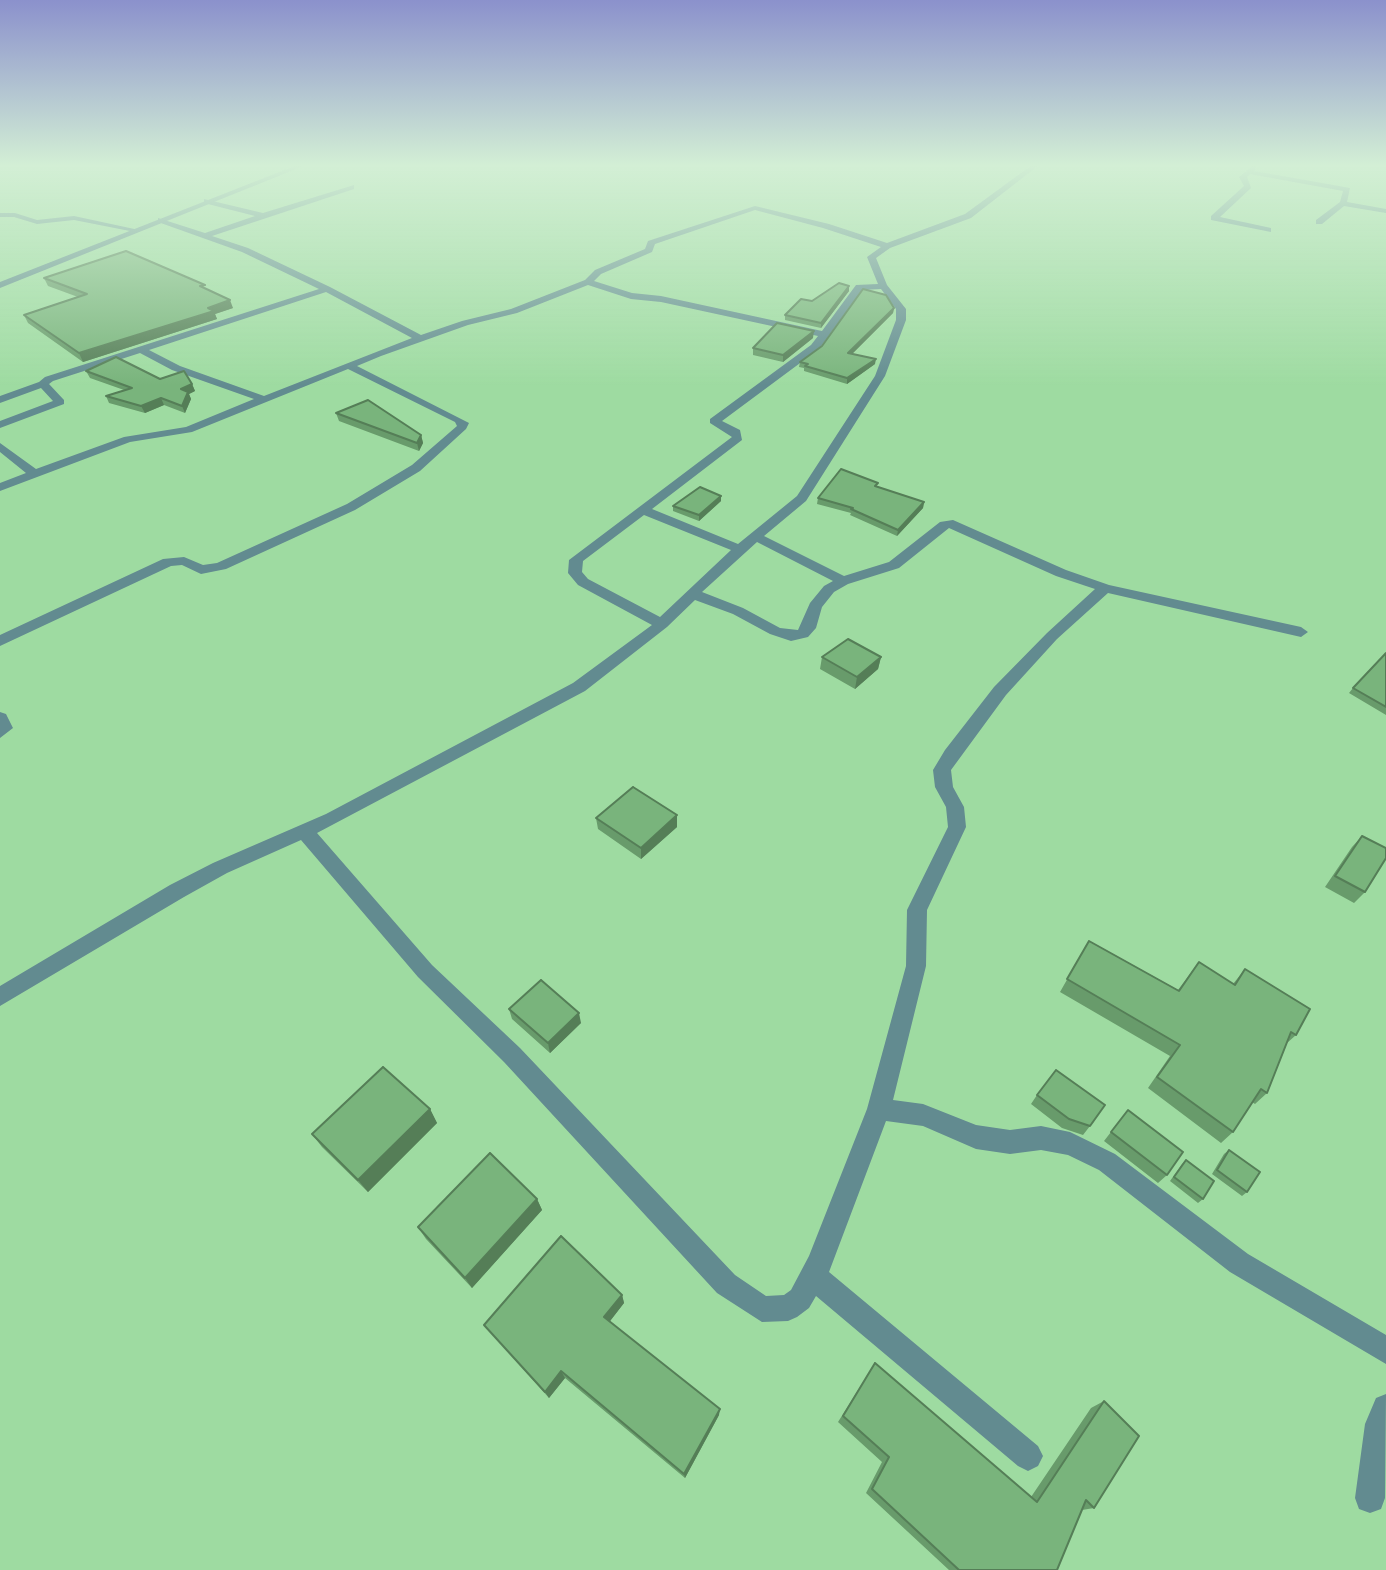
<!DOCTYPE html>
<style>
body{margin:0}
canvas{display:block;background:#9edba1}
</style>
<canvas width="1386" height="1570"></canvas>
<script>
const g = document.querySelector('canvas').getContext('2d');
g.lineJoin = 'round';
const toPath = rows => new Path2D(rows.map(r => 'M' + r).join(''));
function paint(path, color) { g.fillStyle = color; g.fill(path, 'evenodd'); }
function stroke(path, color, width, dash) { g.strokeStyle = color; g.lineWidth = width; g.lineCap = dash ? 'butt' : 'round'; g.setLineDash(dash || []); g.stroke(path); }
paint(toPath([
 [1032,165,1039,165,971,218,890,248,876,258,887,285,906,309,906,320,885,376,806,501,764,536,844,576,889,562,940,522,953,520,1066,570,1109,585,1301,627,1308,632,1301,637,1108,593,1057,639,1006,695,951,770,953,787,964,807,966,827,927,910,926,966,893,1100,923,1104,976,1125,1010,1130,1041,1126,1070,1132,1115,1154,1248,1254,1386,1335,1386,1364,1230,1272,1099,1170,1068,1155,1041,1150,1010,1154,976,1149,923,1126,886,1121,829,1272,1038,1446,1043,1456,1038,1466,1028,1471,1018,1466,816,1296,809,1308,797,1317,788,1321,762,1322,717,1293,504,1062,418,977,301,840,227,873,184,897,0,1006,0,986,170,885,213,863,326,814,573,683,652,625,578,585,568,573,569,560,732,437,710,423,710,419,811,345,818,336,661,302,631,299,588,285,517,313,468,325,381,356,357,366,469,423,466,429,420,471,355,510,226,569,201,574,182,565,171,566,0,646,0,635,163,559,184,557,203,565,217,563,347,504,412,465,457,426,455,422,348,369,192,432,130,442,0,491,0,483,26,473,0,452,0,443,36,469,124,437,186,427,254,399,172,370,140,353,53,381,49,384,64,400,64,404,0,428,0,421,53,401,41,388,0,403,0,396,39,382,45,377,319,289,242,252,158,222,158,218,205,233,255,216,204,203,204,199,263,213,354,185,354,189,212,236,248,248,330,287,421,335,462,321,511,309,585,280,595,270,645,249,648,241,755,206,829,224,887,243,965,214,1032,165],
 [755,210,823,228,881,247,867,257,878,284,856,285,822,331,661,296,632,293,594,281,601,274,652,252,655,244,755,210],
 [881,289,896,309,896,320,875,376,797,496,738,544,652,509,742,440,740,430,722,421,819,349,862,290,881,289],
 [326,292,412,338,264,396,180,366,149,350,326,292],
 [644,515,731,550,660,617,588,579,582,572,583,561,644,515],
 [949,528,1056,576,1095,589,1047,633,994,687,945,750,933,770,935,787,946,807,948,827,907,910,906,966,867,1109,809,1256,791,1290,784,1295,766,1296,735,1275,520,1048,432,965,317,833,585,691,667,627,695,600,733,614,770,634,791,641,808,637,816,628,822,607,834,592,848,584,899,568,949,528],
 [757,542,833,581,824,586,810,603,798,630,780,628,743,608,702,592,757,542],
 [1254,165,1257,167,1254,171,1350,188,1347,202,1386,209,1386,213,1344,206,1322,224,1316,224,1316,220,1340,202,1343,191,1250,174,1247,177,1251,188,1220,217,1271,228,1271,232,1211,220,1211,216,1244,186,1239,177,1254,165],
 [0,213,15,213,37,220,74,216,139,230,135,232,74,220,37,224,14,217,0,217,0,213],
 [0,712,6,714,13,728,0,738,0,712],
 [1386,1394,1385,1498,1381,1509,1370,1513,1359,1509,1355,1498,1365,1424,1376,1398,1386,1394]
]), '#628b90');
paint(toPath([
 [297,165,306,165,0,288,0,282,297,165]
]), '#628b90');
paint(toPath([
 [44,278,207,290,233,308,215,314,217,319,83,362,28,323,24,315,78,297,48,286],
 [849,286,849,291,821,328,785,320,785,315,812,301],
 [894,308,893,313,852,354,875,364,847,384,804,371,804,368,799,367,800,362],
 [813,338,783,362,753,355,753,348],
 [86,371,160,379,192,384,195,391,189,394,191,399,185,413,164,405,145,413,109,403,106,396,124,390,90,378],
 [336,413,421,435,423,443,419,451,339,421],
 [878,487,924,502,923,508,897,536,850,515,851,513,817,504,818,498],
 [721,496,721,501,699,521,673,511,673,506],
 [1386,653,1386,715,1349,693,1353,688],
 [822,657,881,657,878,669,855,689,820,669],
 [677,815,677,827,641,859,598,829,596,818],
 [1362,836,1365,892,1354,903,1325,887,1352,847],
 [1089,941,1178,990,1199,962,1233,984,1245,969,1296,1035,1287,1043,1267,1093,1255,1104,1252,1102,1233,1132,1221,1143,1148,1088,1170,1056,1060,992],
 [509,1009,581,1023,550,1053,512,1019],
 [1037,1095,1090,1126,1083,1135,1062,1128,1031,1104],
 [430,1109,437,1123,368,1192,322,1147,312,1134],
 [1128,1110,1167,1175,1158,1183,1104,1141],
 [1229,1150,1247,1192,1242,1196,1212,1174,1224,1154],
 [1186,1160,1203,1199,1198,1203,1170,1181,1182,1164],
 [537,1199,542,1210,472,1288,426,1239,418,1227],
 [622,1295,624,1303,610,1321,719,1415,685,1478,565,1378,549,1398,484,1325],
 [875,1363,1031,1497,1091,1408,1104,1401,1094,1508,1082,1510,1057,1570,949,1570,866,1493,882,1462,838,1422]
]), '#689b6b');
paint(toPath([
 [849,286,849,291,821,328,821,323],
 [230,300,233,308,215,314,217,319,83,362,79,353],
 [894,308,893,313,848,358,848,353],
 [814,331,813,338,783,362,783,355],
 [876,359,875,364,847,384,847,378],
 [192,384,195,391,189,394,191,399,185,413,182,406,181,389],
 [161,398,164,405,145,413,141,406],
 [421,435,423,443,419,451,417,443],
 [721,496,721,501,699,521,699,515],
 [924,502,923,508,897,536,898,530],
 [881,657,878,669,855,689,857,677],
 [677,815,677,827,641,859,641,848],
 [579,1013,581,1023,550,1053,548,1043],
 [430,1109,437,1123,368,1192,358,1180],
 [537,1199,542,1210,472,1288,465,1278],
 [622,1295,624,1303,607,1325,604,1317],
 [561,1371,565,1378,549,1398,545,1392],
 [720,1409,719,1415,685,1478,684,1474]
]), '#557e57');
const building = toPath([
 [126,251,205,285,200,286,230,300,208,308,214,311,79,353,24,315,87,294,44,278,126,251],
 [839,283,849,286,821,323,785,315,801,299,812,301,839,283],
 [863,289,886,295,894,308,848,353,876,359,847,378,805,366,808,364,800,362,822,346,863,289],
 [777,323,814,331,783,355,753,348,777,323],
 [116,357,160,379,184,371,192,384,181,389,188,392,182,406,161,398,141,406,106,396,132,388,86,371,116,357],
 [368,400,421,435,417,443,336,413,368,400],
 [841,469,878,483,875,486,924,502,898,530,851,509,853,508,818,498,841,469],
 [700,487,721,496,699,515,673,506,700,487],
 [848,639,881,657,857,677,822,657,848,639],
 [1386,653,1386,707,1353,688,1386,653],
 [633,787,677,815,641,848,596,818,633,787],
 [1362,836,1386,848,1386,858,1365,892,1335,876,1362,836],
 [1089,941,1179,991,1199,962,1235,985,1245,969,1310,1009,1296,1035,1291,1032,1267,1093,1261,1089,1233,1132,1157,1077,1180,1045,1067,979,1089,941],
 [541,980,579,1013,548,1043,509,1009,541,980],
 [383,1067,430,1109,358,1180,312,1134,383,1067],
 [1056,1070,1105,1105,1090,1126,1069,1119,1037,1095,1056,1070],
 [1128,1110,1183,1152,1167,1175,1111,1132,1128,1110],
 [1229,1150,1260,1172,1247,1192,1217,1170,1229,1150],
 [490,1153,537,1199,465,1278,418,1227,490,1153],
 [1186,1160,1214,1181,1203,1199,1174,1177,1186,1160],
 [561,1236,622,1295,604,1317,720,1409,684,1474,561,1371,545,1392,484,1325,561,1236],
 [875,1363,1037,1502,1104,1401,1139,1436,1094,1508,1086,1500,1057,1570,959,1570,872,1489,889,1457,843,1416,875,1363]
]);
paint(building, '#79b47c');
stroke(building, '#557e57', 2);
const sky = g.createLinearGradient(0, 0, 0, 385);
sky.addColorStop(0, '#8b91cc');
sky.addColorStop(0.43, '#d3efd5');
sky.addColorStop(1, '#d3efd500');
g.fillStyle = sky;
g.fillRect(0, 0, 1386, 385);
</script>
